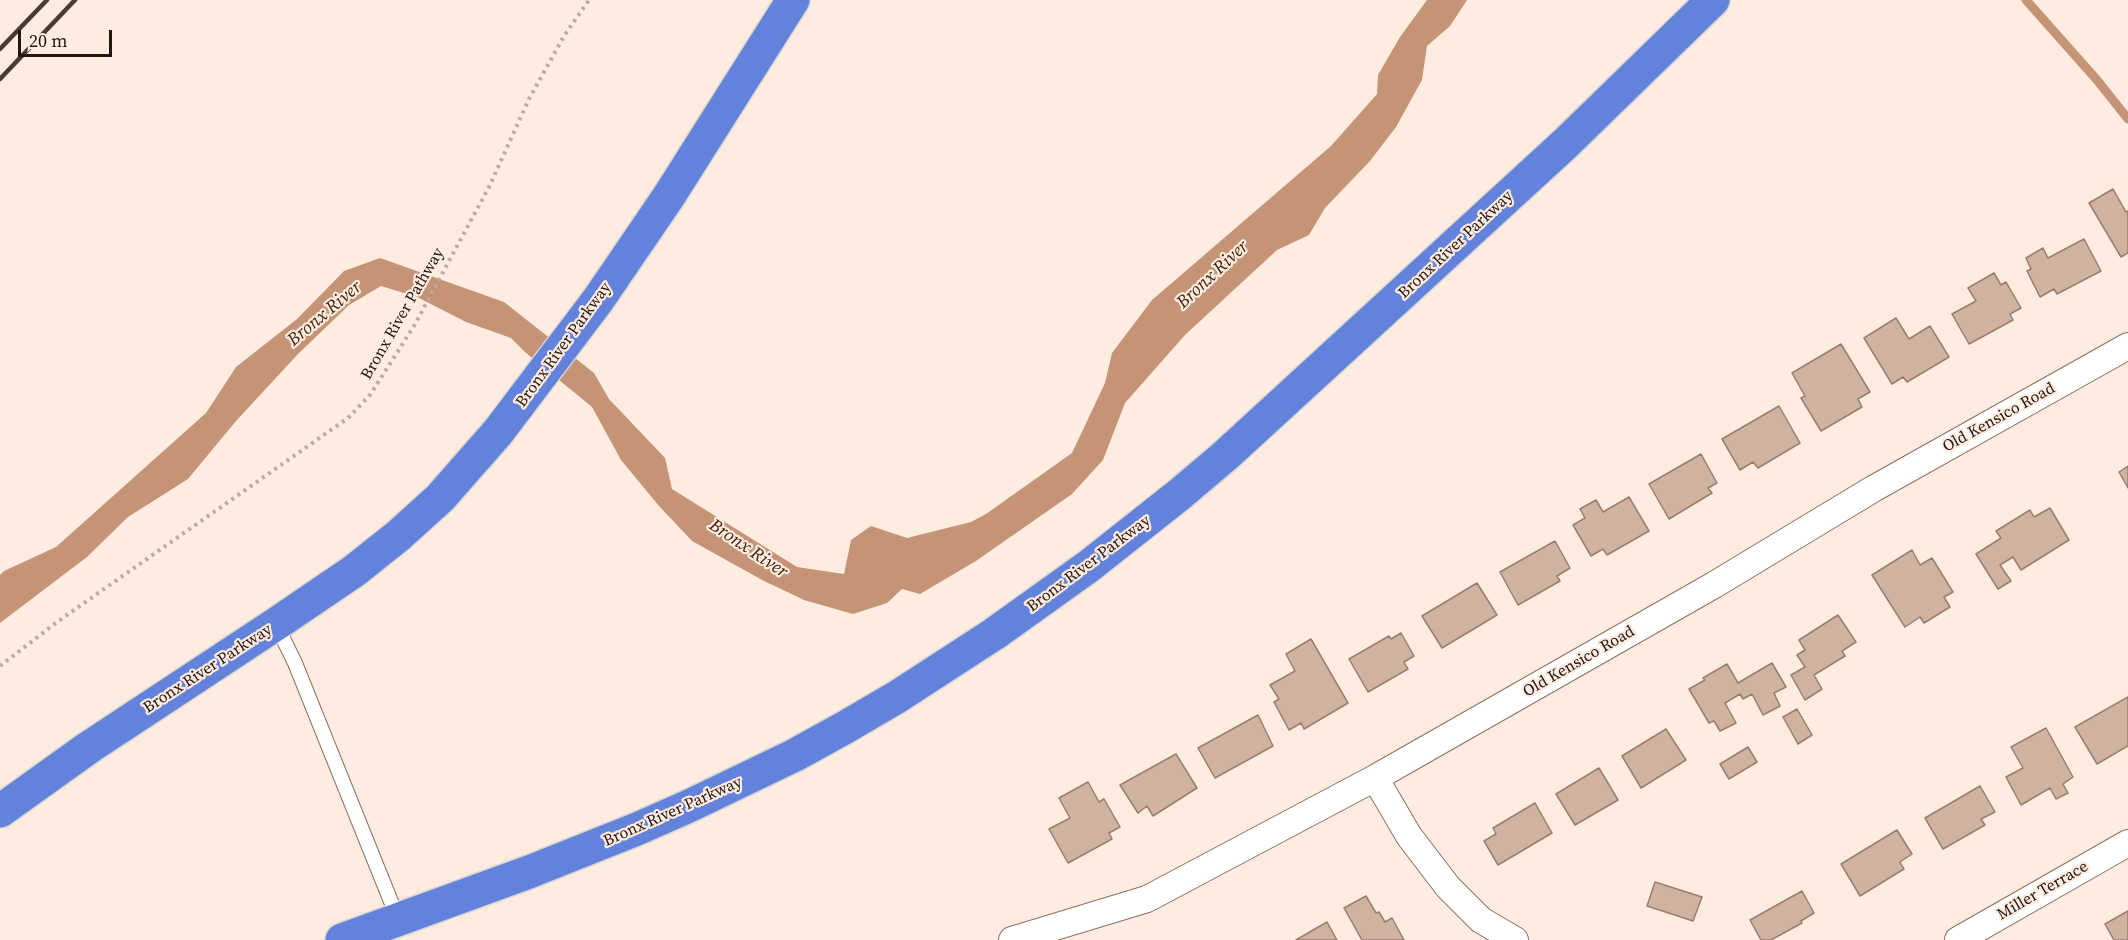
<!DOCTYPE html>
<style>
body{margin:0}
#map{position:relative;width:2128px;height:940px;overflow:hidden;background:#ffece1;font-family:"Source Serif 4",serif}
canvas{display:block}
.scale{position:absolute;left:18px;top:30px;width:94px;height:27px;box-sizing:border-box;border:3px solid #211610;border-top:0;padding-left:8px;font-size:18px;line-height:21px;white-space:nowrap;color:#211610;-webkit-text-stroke:4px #ffece1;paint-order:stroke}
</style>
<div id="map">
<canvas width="2128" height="940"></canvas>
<div class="scale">20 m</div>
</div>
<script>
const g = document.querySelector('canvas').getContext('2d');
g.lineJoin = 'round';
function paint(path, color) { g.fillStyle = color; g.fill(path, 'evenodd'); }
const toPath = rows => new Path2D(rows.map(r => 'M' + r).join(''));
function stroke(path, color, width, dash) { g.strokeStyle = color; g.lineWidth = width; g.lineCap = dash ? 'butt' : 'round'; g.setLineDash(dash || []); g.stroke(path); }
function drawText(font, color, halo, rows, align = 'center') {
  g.font = font + ' "Source Serif 4",serif'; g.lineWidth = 4.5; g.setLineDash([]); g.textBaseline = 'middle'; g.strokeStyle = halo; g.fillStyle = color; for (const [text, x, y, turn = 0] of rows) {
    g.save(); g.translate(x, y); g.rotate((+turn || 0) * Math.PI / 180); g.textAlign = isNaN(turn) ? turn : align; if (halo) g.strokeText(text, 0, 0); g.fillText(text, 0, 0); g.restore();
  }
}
paint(toPath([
 [1427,0,1467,0,1450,26,1427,46,1422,80,1396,127,1370,161,1325,208,1309,235,1277,250,1185,335,1125,403,1103,460,1072,494,976,561,920,594,902,589,887,603,853,614,804,600,764,581,692,541,659,506,621,460,592,407,525,352,511,338,466,322,417,297,381,286,349,305,298,354,236,421,188,479,128,517,87,557,0,623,0,575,4,571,56,547,206,413,236,367,297,319,344,271,380,258,504,302,594,373,609,399,665,458,672,489,797,567,844,574,851,540,871,526,907,538,971,522,986,514,1072,453,1105,383,1112,353,1152,300,1331,146,1377,94,1378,75,1400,37]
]), '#c59476');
stroke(toPath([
 [2026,0,2097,80,2128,119]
]), '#c59476', 9);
const building = toPath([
 [2113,189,2126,212,2128,211,2128,253,2121,257,2089,203,2113,189],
 [2084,239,2101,271,2057,294,2054,289,2040,297,2027,271,2031,269,2026,258,2043,248,2048,258,2084,239],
 [1994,273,2001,285,2006,282,2021,308,2010,314,2013,320,1969,344,1952,314,1976,301,1968,288,1994,273],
 [1896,318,1909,339,1930,326,1949,357,1907,382,1903,377,1892,384,1864,338,1896,318],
 [1841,344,1870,392,1858,399,1862,407,1821,431,1801,398,1805,396,1792,373,1841,344],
 [1779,406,1800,443,1758,468,1753,462,1740,470,1722,439,1779,406],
 [1701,454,1717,483,1708,488,1712,493,1669,519,1649,484,1701,454],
 [2128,466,2128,488,2119,472,2128,466],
 [1629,497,1649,531,1607,555,1603,549,1591,556,1573,525,1585,518,1580,509,1596,500,1603,512,1629,497],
 [2050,508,2069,540,2021,570,2013,557,2000,565,2011,581,1998,589,1976,554,2001,538,1996,531,2030,510,2034,517,2050,508],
 [1555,541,1570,568,1557,576,1560,581,1518,605,1500,572,1555,541],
 [1912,550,1920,565,1932,558,1953,592,1944,597,1950,607,1924,623,1920,617,1905,627,1872,575,1912,550],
 [1477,583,1497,615,1442,648,1422,616,1477,583],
 [1838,615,1856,642,1842,651,1845,656,1814,675,1822,689,1805,700,1791,675,1805,667,1797,655,1805,650,1799,640,1838,615],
 [1401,633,1414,656,1404,662,1408,669,1368,692,1349,659,1389,636,1391,639,1401,633],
 [1311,639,1348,703,1304,729,1301,723,1289,730,1274,702,1279,699,1270,685,1295,671,1286,654,1311,639],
 [1772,663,1786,687,1774,693,1780,706,1763,715,1752,694,1743,699,1740,694,1725,703,1736,723,1720,731,1714,721,1709,723,1689,689,1705,680,1703,678,1727,664,1738,683,1772,663],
 [2128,697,2128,746,2097,764,2075,727,2128,697],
 [1797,709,1812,735,1798,744,1783,717,1797,709],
 [1258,715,1273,746,1215,778,1198,748,1258,715],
 [2046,728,2073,777,2063,784,2068,793,2056,799,2050,788,2021,805,2006,777,2023,768,2011,747,2046,728],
 [1666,729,1686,760,1641,788,1622,756,1666,729],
 [1748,747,1757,762,1729,779,1720,764,1748,747],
 [1176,754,1197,788,1153,816,1147,806,1138,813,1120,785,1176,754],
 [1599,768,1618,800,1575,825,1556,794,1599,768],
 [1088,782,1099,802,1104,799,1120,827,1109,833,1112,839,1068,863,1049,829,1070,818,1059,798,1088,782],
 [1980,786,1995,812,1981,819,1985,825,1943,849,1925,818,1980,786],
 [1535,803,1552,833,1498,865,1484,841,1496,834,1493,828,1535,803],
 [1897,830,1912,854,1900,862,1904,869,1860,896,1841,864,1897,830],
 [1655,882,1702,897,1693,921,1647,906,1655,882],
 [1802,891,1814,913,1801,921,1802,923,1771,940,1761,940,1750,920,1802,891],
 [1366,896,1376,913,1379,912,1385,922,1392,918,1404,940,1362,940,1344,908,1366,896],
 [2128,911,2128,940,2114,940,2105,924,2128,911],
 [1327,922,1337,940,1296,940,1327,922]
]);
paint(building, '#d0b2a1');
stroke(building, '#9a7e6d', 1.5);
const lane = toPath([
 [276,624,295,663,398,919]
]);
const street = toPath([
 [1375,778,1409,836,1448,887,1481,920,1515,940],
 [1012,940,1147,899,1375,778,1714,585,1873,489,2128,346],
 [1958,940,2128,843]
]);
const highway = toPath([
 [0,811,88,748,276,624,354,571,398,536,440,498,498,432,598,300,669,196,793,0],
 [342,940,529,872,637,829,689,806,795,755,844,728,897,697,994,634,1089,566,1180,494,1226,455,1566,143,1713,0]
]);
stroke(lane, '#8b7060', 16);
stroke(street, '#8b7060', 28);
stroke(highway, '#d7d5d4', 36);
stroke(toPath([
 [0,666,57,622,348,418,370,395,414,326,490,185,529,99,564,36,589,0]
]), '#bbaaa1', 4, [3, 4.5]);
stroke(lane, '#fff', 14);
stroke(street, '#fff', 26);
stroke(highway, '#6382dc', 33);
stroke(toPath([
 [0,49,47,0],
 [0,79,75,0]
]), '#473b34', 4.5);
drawText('16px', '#211610', '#ffece1', [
 ["Bronx River Parkway",1456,245,-43],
 ["Bronx River Pathway",403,314,-60],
 ["Bronx River Parkway",564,345,-54],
 ["Old Kensico Road",1999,418,-29],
 ["Bronx River Parkway",1089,564,-37],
 ["Old Kensico Road",1579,662,-30],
 ["Bronx River Parkway",208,669,-33],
 ["Bronx River Parkway",673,812,-24],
 ["Miller Terrace",2043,891,-30]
]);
drawText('italic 18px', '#412008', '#ffece1', [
 ["Bronx River",1213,275,-43],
 ["Bronx River",325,314,-40],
 ["Bronx River",748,549,34]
]);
</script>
